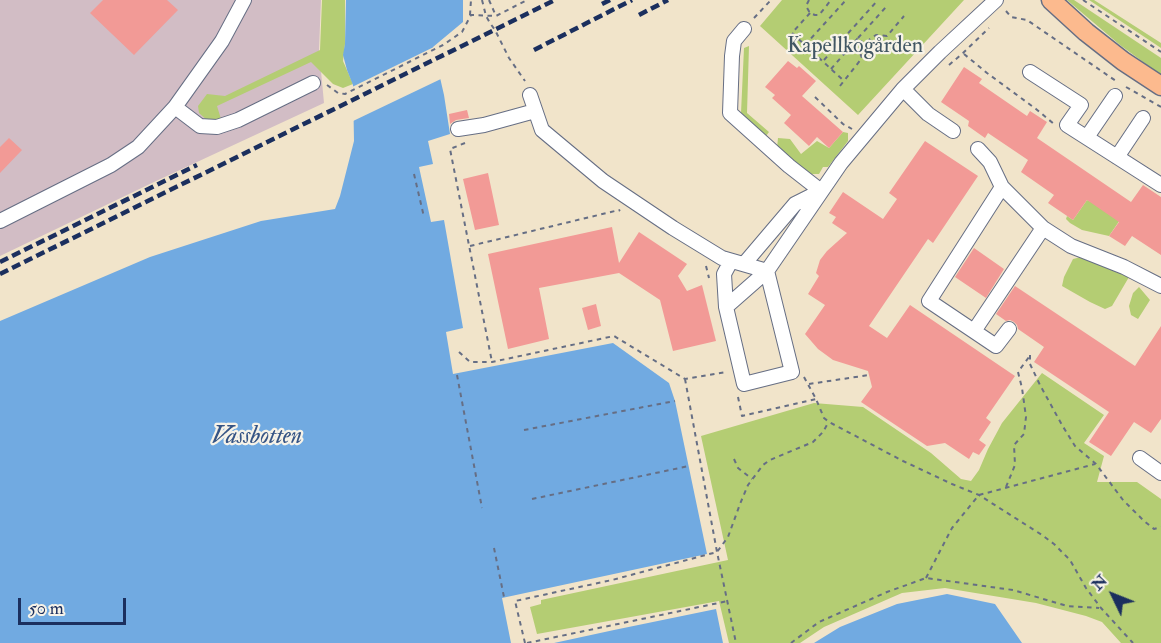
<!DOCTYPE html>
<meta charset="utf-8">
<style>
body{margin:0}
#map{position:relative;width:1161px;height:643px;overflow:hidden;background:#f1e4ca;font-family:"IM FELL Double Pica",serif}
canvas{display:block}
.north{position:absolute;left:1083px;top:565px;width:60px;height:60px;-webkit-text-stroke:4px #f7f3e8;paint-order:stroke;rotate:313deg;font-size:16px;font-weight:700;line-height:24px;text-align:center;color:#1b2f5e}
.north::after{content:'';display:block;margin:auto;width:21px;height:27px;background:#1b2f5e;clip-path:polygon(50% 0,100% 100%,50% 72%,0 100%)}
.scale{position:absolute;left:18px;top:598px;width:108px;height:27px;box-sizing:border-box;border:3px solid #1b2f5e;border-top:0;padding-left:8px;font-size:18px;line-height:21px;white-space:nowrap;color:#1b2f5e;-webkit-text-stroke:4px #f7f3e8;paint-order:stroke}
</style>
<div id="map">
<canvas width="1161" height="643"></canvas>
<div class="north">N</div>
<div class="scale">50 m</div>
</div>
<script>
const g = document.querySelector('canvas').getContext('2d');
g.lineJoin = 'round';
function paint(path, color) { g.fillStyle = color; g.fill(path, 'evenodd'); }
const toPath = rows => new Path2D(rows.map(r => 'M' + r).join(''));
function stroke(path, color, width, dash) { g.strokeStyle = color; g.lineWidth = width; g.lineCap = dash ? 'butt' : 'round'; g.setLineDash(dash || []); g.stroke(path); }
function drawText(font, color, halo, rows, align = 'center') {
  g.font = font + ' "IM FELL Double Pica",serif'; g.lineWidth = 4.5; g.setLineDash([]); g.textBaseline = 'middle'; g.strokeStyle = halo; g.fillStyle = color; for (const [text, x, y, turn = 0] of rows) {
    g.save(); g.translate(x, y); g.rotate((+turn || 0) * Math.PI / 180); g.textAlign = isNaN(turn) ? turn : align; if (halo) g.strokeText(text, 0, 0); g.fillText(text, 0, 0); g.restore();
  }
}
paint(toPath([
 [0,0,321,0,319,50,324,103,154,182,0,256]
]), '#d2bdc5');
paint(toPath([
 [322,0,345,0,345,44,343,61,353,84,343,88,333,84,311,62,217,106,221,119,208,121,199,113,198,106,207,94,225,96,320,50],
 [782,0,964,0,858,115,760,26],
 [1067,0,1074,0,1161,58,1161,75,1120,45],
 [1089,0,1094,0,1161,43,1161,48],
 [749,46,747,113,769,132,766,136,756,129,741,113,744,48],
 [843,132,848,133,848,141,828,167,823,167,819,174,809,174,777,148,778,138,790,139,801,154,817,141,829,148],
 [1087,200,1122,217,1109,236,1082,230,1070,223,1066,219,1067,216,1073,220],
 [1081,257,1129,277,1112,306,1105,309,1090,302,1062,286,1064,277,1073,259],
 [1139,287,1150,300,1138,319,1131,315,1129,306,1133,293],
 [1042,373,1104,415,1084,443,1104,456,1097,482,1137,482,1161,499,1161,643,1121,643,1102,622,1086,616,1036,603,945,588,902,593,824,627,800,643,729,643,719,601,537,634,530,607,541,604,541,600,728,560,701,436,814,403,863,407,931,453,961,479,971,481,979,470,988,449,1002,423]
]), '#b4cd73');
paint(toPath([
 [346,0,463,0,463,22,433,47,444,95,450,134,428,141,433,164,419,167,431,222,444,220,463,328,446,332,453,374,613,343,669,383,675,401,707,554,502,598,511,643,0,643,0,321,150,257,261,221,335,209,340,196,354,141,353,85,347,70,343,55,345,44],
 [947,594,995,604,1022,643,814,643,840,627,897,604],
 [716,609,723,643,554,643,614,630]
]), '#71aae1');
paint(toPath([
 [442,43,437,48,443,78,351,122,350,88]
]), '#f1e4ca');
paint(toPath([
 [103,0,167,0,178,10,134,55,90,13],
 [788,61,797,68,799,66,816,81,802,96,843,132,829,148,817,137,809,146,784,123,791,115,772,98,775,95,765,87],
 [964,67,982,79,979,83,1027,116,1030,111,1047,122,1037,138,1131,202,1143,185,1161,197,1161,255,1132,236,1125,246,1109,236,1119,222,1087,200,1073,220,1048,203,1054,195,1021,172,1028,160,988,133,985,138,968,126,969,121,941,102],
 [467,110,469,118,456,120,450,124,449,114],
 [9,138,22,150,0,173,0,147],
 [925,141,978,176,933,243,928,239,869,326,887,338,910,305,1015,376,986,418,991,422,979,440,986,445,979,455,973,452,969,459,945,443,927,446,861,402,872,387,868,371,833,360,818,349,805,334,825,305,808,294,819,276,816,273,820,260,827,251,847,233,832,223,836,217,829,213,843,192,883,219,897,199,889,193],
 [488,173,499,225,475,230,463,179],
 [612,227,619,263,639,232,687,264,678,276,687,291,702,285,716,341,673,351,660,300,619,273,539,288,549,339,508,349,488,254],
 [974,248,1004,269,986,298,955,277],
 [1015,286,1135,366,1161,326,1161,419,1151,433,1134,422,1111,456,1089,442,1109,412,1034,362,1044,347,1018,329,1017,325,1014,322,1010,320,1006,321,996,314],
 [596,304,601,326,588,330,582,308]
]), '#f29a96');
const minor = toPath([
 [1030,72,1081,105,1067,125,1161,185],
 [903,89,928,114,953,131],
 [530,95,542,130,603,181,673,228,722,258,767,271],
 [175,107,200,126,217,127,238,120,313,83],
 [458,129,484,125,535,111],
 [1087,137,1115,96],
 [978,149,990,162,1002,187,1043,228,1071,246,1124,267,1161,286],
 [1117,157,1143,118],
 [1002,187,929,301,996,346,1009,329],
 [0,221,111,165,138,147,175,107,222,41,244,0],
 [731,261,724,274,726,307,744,384,792,372,767,271],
 [744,264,795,204,821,191,789,166,730,113,732,56,734,41,744,29],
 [726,307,767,271,841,163,903,89,940,52,996,0],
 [974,331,1043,228],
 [1140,458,1161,473]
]);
const major = toPath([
 [1051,0,1086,32,1123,61,1161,86]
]);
stroke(minor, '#666e84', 16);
stroke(major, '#666e84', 21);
stroke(toPath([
 [482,0,486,16,490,23,495,30,509,58,525,81],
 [489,0,496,16,527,0],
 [809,0,806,6,810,13,815,15,819,15,831,0],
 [1083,0,1161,52],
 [1006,11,1011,17,1027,20,1116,81],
 [810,13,792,33,844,81],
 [470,15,471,0],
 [754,18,771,0],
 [858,38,886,7],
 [805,45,846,0],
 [964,54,987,73,1036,109,1054,124],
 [824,60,878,0],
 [949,65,963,53,989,28],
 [831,69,858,38,865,45],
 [327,85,338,93,345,94,443,45,462,32,471,15,496,16],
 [840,86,862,58,860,53,870,39,876,35,887,36,904,16],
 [1126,87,1161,107],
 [815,97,843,124,852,129],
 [465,143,450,149,492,362],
 [414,174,424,217],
 [470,246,619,210,620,211],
 [706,266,709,278],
 [459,352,470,362,492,362,614,336,685,379,727,372],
 [1030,355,1030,364,1040,385,1062,425,1075,446,1096,464,1123,500,1144,521,1154,529,1161,527],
 [457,375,482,508],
 [804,377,816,399,824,418,829,422,903,461,952,484,979,495,1042,535,1054,544,1070,560,1086,588,1101,608,1133,643],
 [685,379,717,552,736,643],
 [809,384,869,375],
 [738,397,742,416,816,399],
 [524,430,675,401],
 [734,459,738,468,752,479],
 [1006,487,1015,465,1014,445,1024,434,1026,417,1022,388,1018,372,1029,357],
 [532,499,689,466],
 [494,548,504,597],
 [926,578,952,528,979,495,1095,464],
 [525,643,515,601,612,580,717,552,728,537,740,504,748,485,763,465,770,460,813,442,823,432,828,423],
 [527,643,728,601],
 [791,643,819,622,887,592,926,578,1013,590,1067,606,1099,608]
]), '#666e84', 2, [4.5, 4.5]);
stroke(minor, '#fff', 14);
stroke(major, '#fcba8e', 18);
stroke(toPath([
 [602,4,610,0],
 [639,15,668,0],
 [534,50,632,0],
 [0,262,197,165],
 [0,274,555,0]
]), '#1b2f5e', 4.5, [9, 4.5]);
drawText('22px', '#415663', '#f7f3e8', [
 ["Kapellkogården",855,47]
]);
drawText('italic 24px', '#355485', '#f7f3e8', [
 ["Vassbotten",257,438]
]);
</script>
